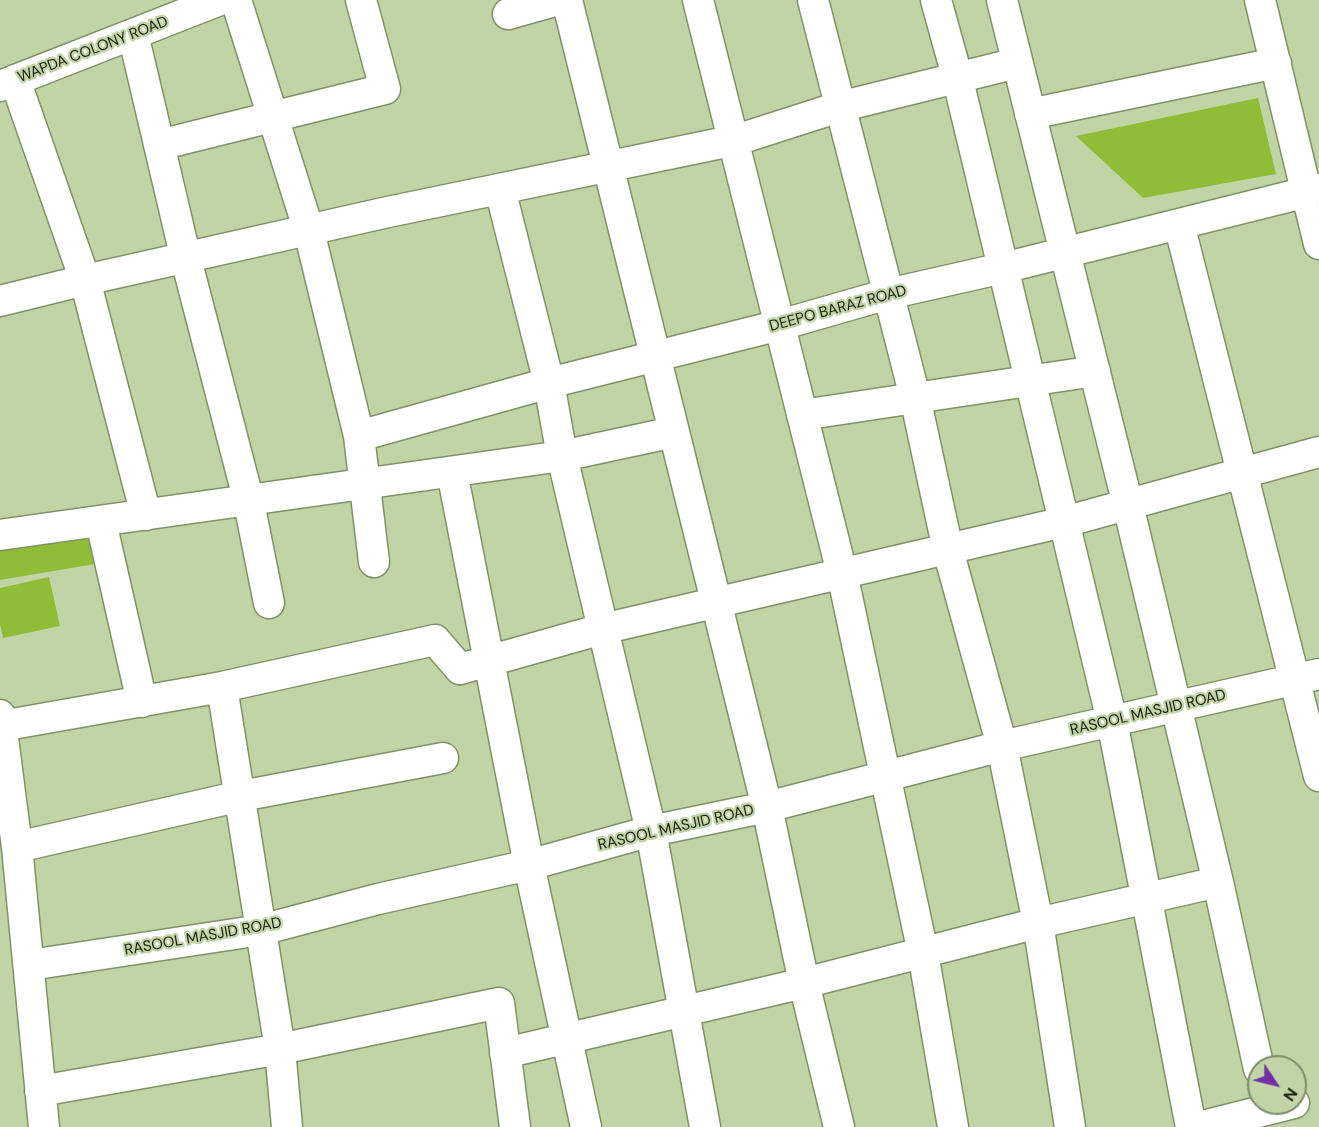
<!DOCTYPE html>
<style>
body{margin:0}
#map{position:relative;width:1319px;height:1127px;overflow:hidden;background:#c0d4a6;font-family:"DM Sans",sans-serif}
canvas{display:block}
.north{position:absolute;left:1247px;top:1055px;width:60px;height:60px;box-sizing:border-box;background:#c0d4a6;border:2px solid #7e8c6a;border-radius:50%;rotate:125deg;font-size:16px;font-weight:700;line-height:24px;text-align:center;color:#1a200f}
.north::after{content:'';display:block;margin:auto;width:21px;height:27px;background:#7230a5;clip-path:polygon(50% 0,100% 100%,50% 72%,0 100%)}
</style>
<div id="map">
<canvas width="1319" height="1127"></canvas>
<div class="north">N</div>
</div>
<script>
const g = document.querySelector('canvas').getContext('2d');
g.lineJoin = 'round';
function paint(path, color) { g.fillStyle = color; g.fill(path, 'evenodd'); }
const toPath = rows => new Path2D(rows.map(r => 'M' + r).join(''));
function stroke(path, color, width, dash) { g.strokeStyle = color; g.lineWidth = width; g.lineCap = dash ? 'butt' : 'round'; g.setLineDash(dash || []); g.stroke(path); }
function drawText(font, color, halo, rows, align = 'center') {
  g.font = font + ' "DM Sans",sans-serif'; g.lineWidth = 4.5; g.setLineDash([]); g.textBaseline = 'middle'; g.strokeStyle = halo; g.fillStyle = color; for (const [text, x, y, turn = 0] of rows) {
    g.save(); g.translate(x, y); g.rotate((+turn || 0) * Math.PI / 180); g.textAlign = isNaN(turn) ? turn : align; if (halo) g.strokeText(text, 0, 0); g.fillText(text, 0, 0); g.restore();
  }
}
paint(toPath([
 [1258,98,1276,174,1143,198,1076,136],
 [90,534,95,564,0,580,0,549],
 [49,577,60,626,3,638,0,624,0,588]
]), '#90bc38');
const minor = toPath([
 [236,0,309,231,359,436,374,562],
 [567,0,767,807,804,983,839,1127],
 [698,0,842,573,923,953,953,1127],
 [813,0,915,397,948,550,1002,746,1038,923,1070,1127],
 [936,0,957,76,1112,721,1191,1127],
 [1002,0,1128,505,1218,882,1259,1069],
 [1260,0,1319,244],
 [508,14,558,0],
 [133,34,186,259,248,498,269,603],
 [15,80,85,280,146,515],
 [0,86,220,0],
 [1030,114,1276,63],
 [159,145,385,89,361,0],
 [500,189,549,383,562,456,651,831,705,1127],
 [1179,224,1319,776],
 [0,301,85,280,388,212,736,140,839,107,1017,63],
 [802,415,1095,371],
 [359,436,549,383,780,325,888,294,1003,268,1319,189],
 [452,472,529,865,586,1127],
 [101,522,142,702],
 [0,535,562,456,674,432],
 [222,687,280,1049,287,1127],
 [0,715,17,847,44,1127],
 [1,726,222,687,435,640,460,669,602,629,1064,522,1319,452],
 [17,847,241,796,443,758],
 [30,965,261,930,378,899,529,865,651,831,767,807,1002,746,1319,674],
 [505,1053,804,983,1038,923,1218,882],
 [40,1091,280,1049,499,1003,515,1127],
 [1199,1127,1294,1103]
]);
stroke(minor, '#809267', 33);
stroke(minor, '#fff', 30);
drawText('15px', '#1a200f', '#c0d4a6', [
 ["WAPDA COLONY ROAD",93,50,-21],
 ["DEEPO BARAZ ROAD",838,309,-15],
 ["RASOOL MASJID ROAD",1148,713,-13],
 ["RASOOL MASJID ROAD",676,828,-13],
 ["RASOOL MASJID ROAD",203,937,-10]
]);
</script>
